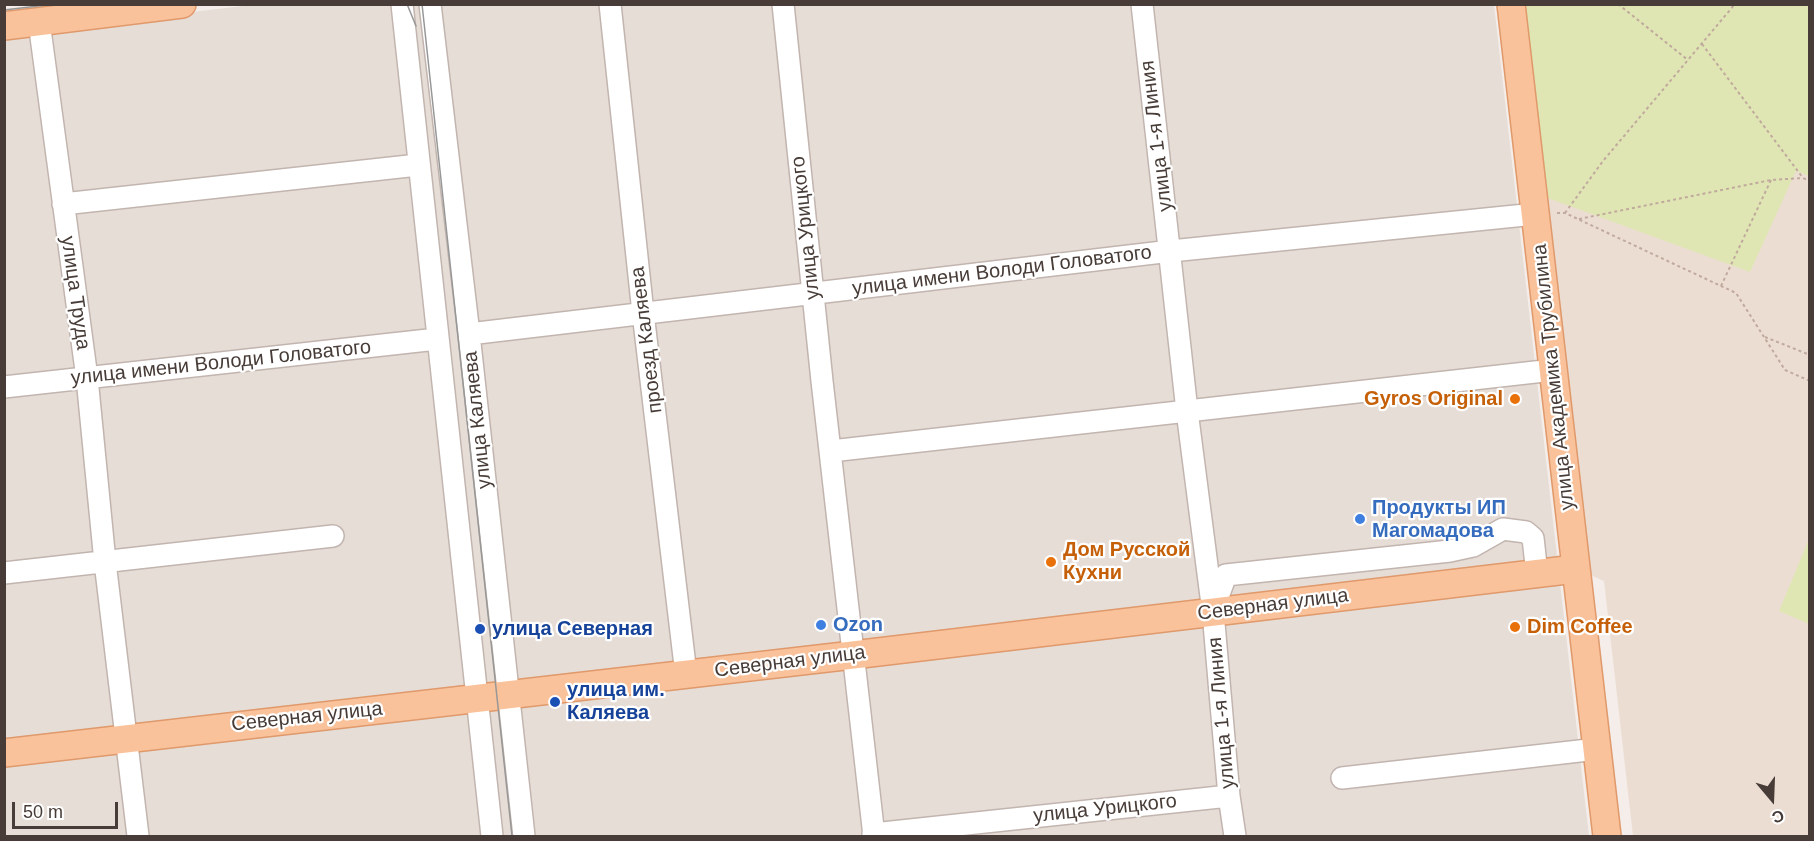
<!DOCTYPE html>
<meta charset="utf-8">
<style>
body{margin:0}
#map{position:relative;width:1814px;height:841px;overflow:hidden;background:#f4ede9;font-family:Arial,sans-serif}
canvas{display:block}
.frame{position:absolute;inset:0;border:6px solid #473c37;pointer-events:none}
.north{position:absolute;left:1742px;top:769px;width:60px;height:60px;-webkit-text-stroke:4px #fff;paint-order:stroke;rotate:161deg;font-size:16px;font-weight:700;line-height:24px;text-align:center;color:#473c37}
.north::after{content:'';display:block;margin:auto;width:21px;height:27px;background:#473c37;clip-path:polygon(50% 0,100% 100%,50% 72%,0 100%)}
.scale{position:absolute;left:12px;top:802px;width:106px;height:27px;box-sizing:border-box;border:3px solid #473c37;border-top:0;padding-left:8px;font-size:18px;line-height:21px;white-space:nowrap;color:#473c37;-webkit-text-stroke:4px #fff;paint-order:stroke}
</style>
<div id="map">
<canvas width="1814" height="841"></canvas>
<div class="frame"></div>
<div class="north">С</div>
<div class="scale">50 m</div>
</div>
<script>
const g = document.querySelector('canvas').getContext('2d');
g.lineJoin = 'round';
function paint(path, color) { g.fillStyle = color; g.fill(path, 'evenodd'); }
const toPath = rows => new Path2D(rows.map(r => 'M' + r).join(''));
function stroke(path, color, width, dash) { g.strokeStyle = color; g.lineWidth = width; g.lineCap = dash ? 'butt' : 'round'; g.setLineDash(dash || []); g.stroke(path); }
function drawText(font, color, halo, rows, align = 'center') {
  g.font = font + ' Arial,sans-serif'; g.lineWidth = 4.5; g.setLineDash([]); g.textBaseline = 'middle'; g.strokeStyle = halo; g.fillStyle = color; for (const [text, x, y, turn = 0] of rows) {
    g.save(); g.translate(x, y); g.rotate((+turn || 0) * Math.PI / 180); g.textAlign = isNaN(turn) ? turn : align; if (halo) g.strokeText(text, 0, 0); g.fillText(text, 0, 0); g.restore();
  }
}
paint(toPath([
 [260,4,1494,5,1589,836,5,836,4,34]
]), '#e7ddd7');
paint(toPath([
 [1523,5,1809,5,1809,836,1633,836,1604,581,1588,574]
]), '#ecddd3');
paint(toPath([
 [1523,5,1809,5,1809,176,1796,171,1750,272,1545,197],
 [1809,539,1809,624,1779,611]
]), '#dfe6b3');
const minor = toPath([
 [402,4,492,836],
 [430,4,469,334,524,836],
 [610,4,643,313,686,674],
 [783,4,822,381,874,836],
 [1142,4,1187,411,1213,612,1229,796,1235,836],
 [39,22,87,378,105,562,138,836],
 [63,204,418,165],
 [469,334,1171,251,1535,214],
 [4,387,437,339],
 [831,451,1553,370],
 [4,573,333,536],
 [1214,608,1226,575,1450,551,1473,546,1503,529,1526,532,1533,538,1537,574],
 [1342,778,1597,749],
 [873,834,1229,796]
]);
const major = toPath([
 [1511,4,1607,836],
 [4,26,182,4],
 [4,753,853,655,1575,569]
]);
stroke(minor, '#c2b5af', 24);
stroke(major, '#df996b', 30);
stroke(toPath([
 [1618,4,1688,60],
 [1702,44,1803,178,1810,181],
 [1557,213,1565,213,1736,293,1785,370,1810,381],
 [1565,213,1603,161,1735,4],
 [1579,219,1771,180,1803,178],
 [1721,286,1771,180],
 [1765,337,1810,355]
]), '#c0a99d', 2, [3, 3]);
stroke(minor, '#fff', 21);
stroke(major, '#fac29b', 27);
stroke(toPath([
 [407,4,416,26],
 [422,4,512,836],
 [4,10,55,4]
]), '#979797', 1.5);
for (const [x, y, r, color] of [
 [1515,399,6,"#e8710a"],
 [1360,519,6,"#3f7fe0"],
 [1051,562,6,"#e8710a"],
 [821,625,6,"#3f7fe0"],
 [1515,627,6,"#e8710a"],
 [480,629,6,"#1a4fb4"],
 [555,702,6,"#1a4fb4"]
]) { const dot = new Path2D(); dot.arc(x, y, r, 0, 2 * Math.PI); g.fillStyle = color; g.fill(dot); stroke(dot, '#fff', 2); }
drawText('20px', '#473c37', '#fff', [
 ["улица 1-я Линия",1157,136,-97],
 ["улица Урицкого",806,228,-96],
 ["улица имени Володи Головатого",1002,271,-7],
 ["улица Труда",75,293,82],
 ["проезд Каляева",647,340,-97],
 ["улица имени Володи Головатого",221,363,-6],
 ["улица Академика Трубилина",1554,377,-96],
 ["улица Каляева",478,420,-96],
 ["Северная улица",1273,605,-7],
 ["Северная улица",790,662,-7],
 ["улица 1-я Линия",1222,713,-95],
 ["Северная улица",307,717,-6],
 ["улица Урицкого",1105,809,-6]
]);
drawText('bold 20px', '#c56008', '#fff', [
 ["Gyros Original",1503,399,"right"],
 ["Дом Русской",1063,550],
 ["Кухни",1063,573],
 ["Dim Coffee",1527,627]
], 'left');
drawText('bold 20px', '#366cbe', '#fff', [
 ["Продукты ИП",1372,508],
 ["Магомадова",1372,531],
 ["Ozon",833,625]
], 'left');
drawText('bold 20px', '#164399', '#fff', [
 ["улица Северная",492,629],
 ["улица им.",567,690],
 ["Каляева",567,713]
], 'left');
</script>
